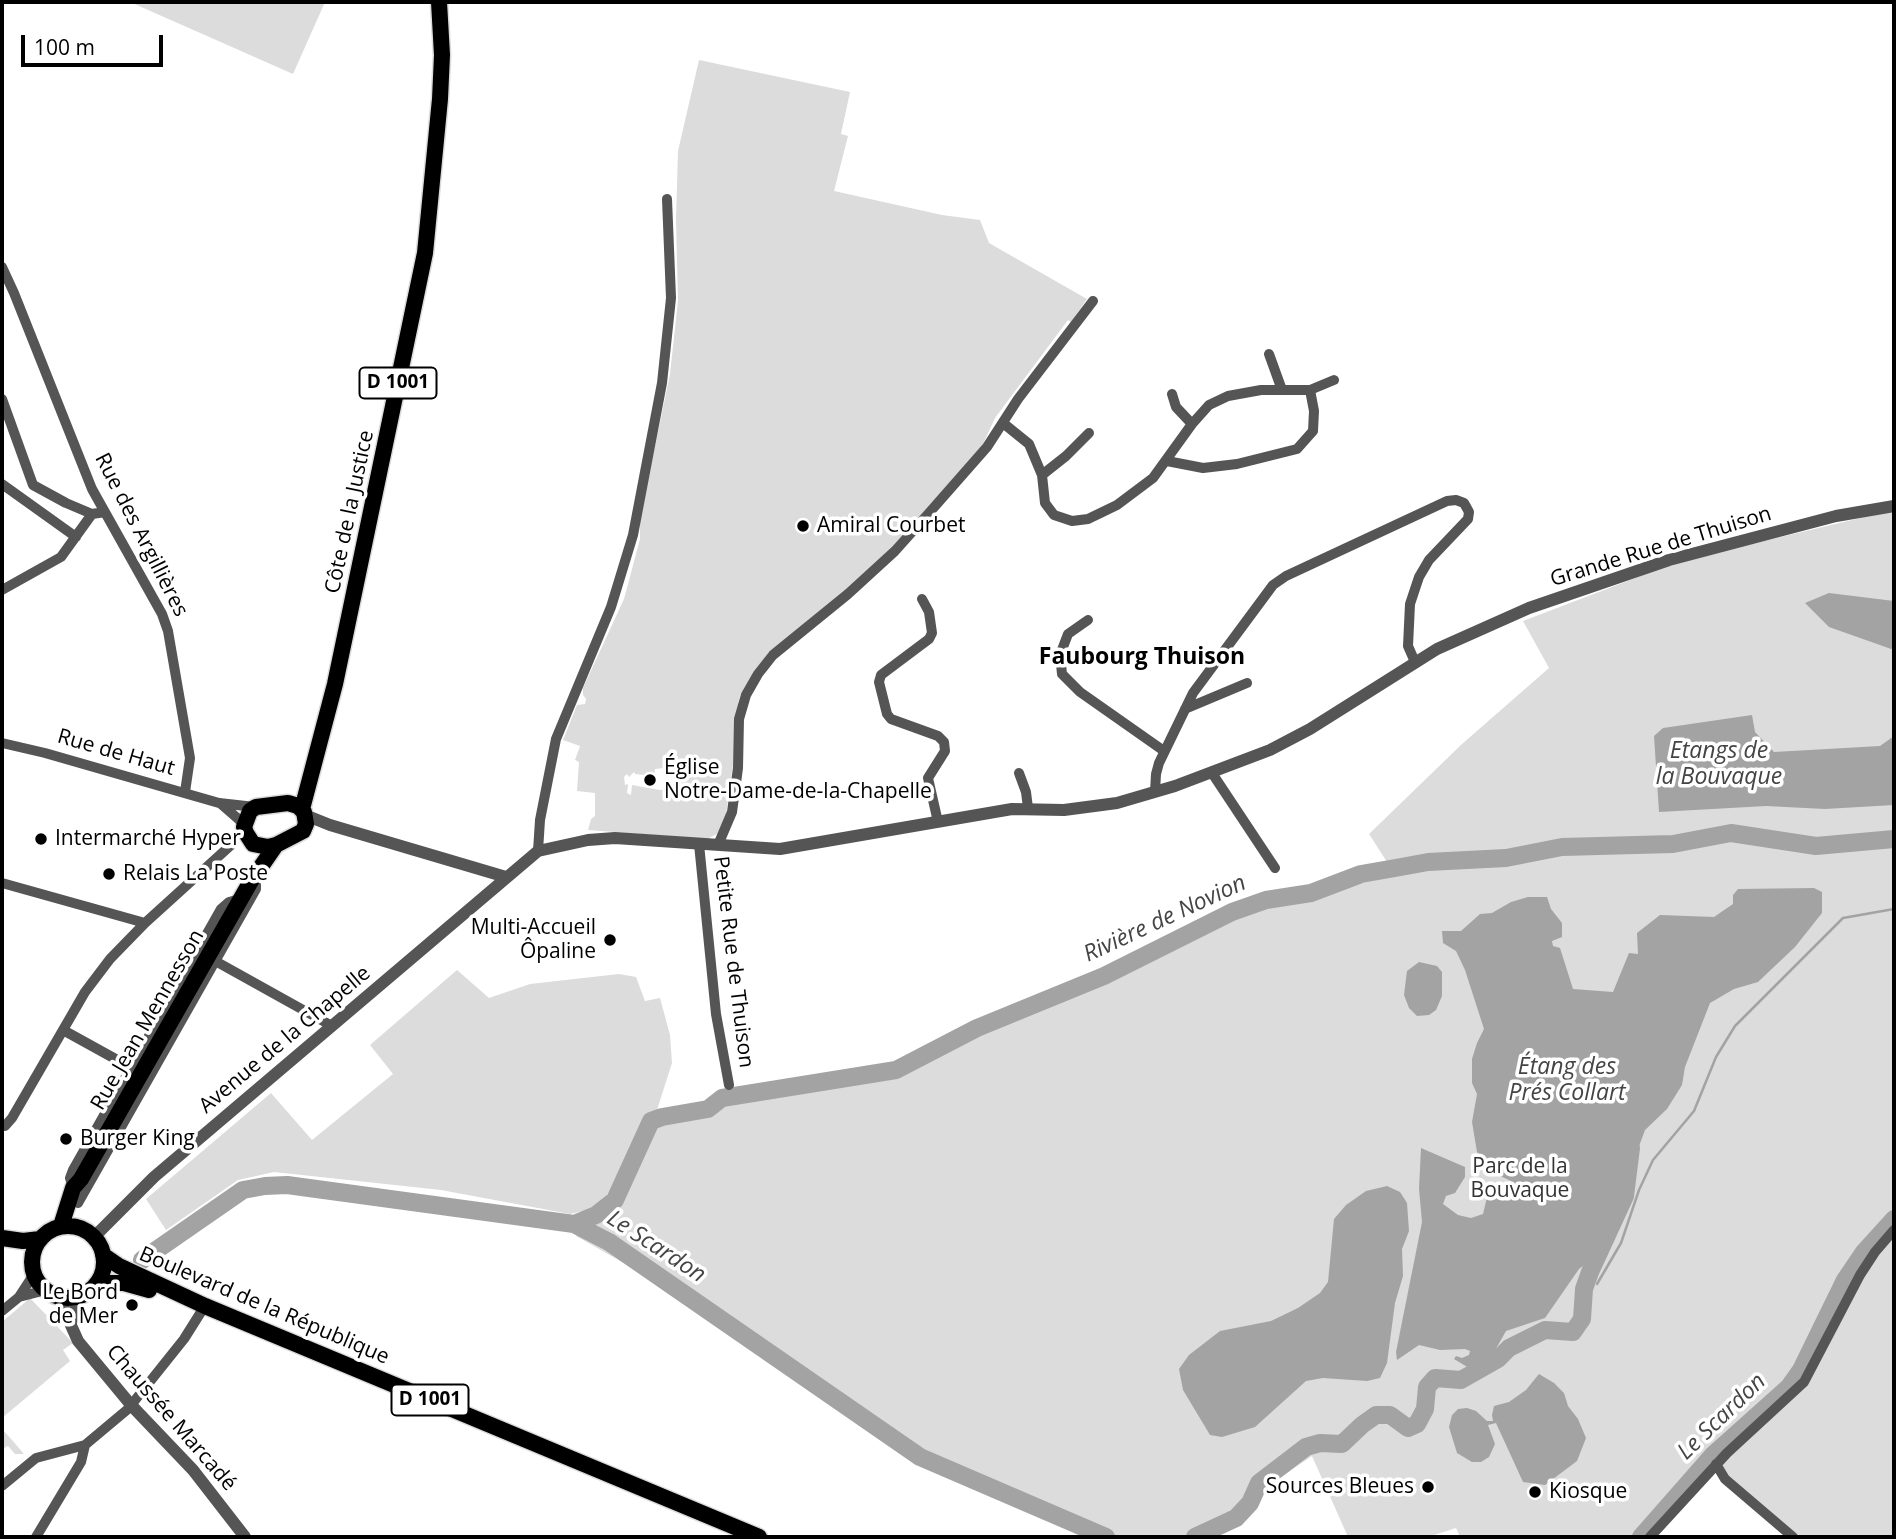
<!DOCTYPE html>
<meta charset="utf-8">
<style>
body{margin:0}
#map{position:relative;width:1896px;height:1539px;overflow:hidden;background:#fff;font-family:"Open Sans",sans-serif}
canvas{display:block}
.frame{position:absolute;inset:0;border:4px solid #000;pointer-events:none}
.scale{position:absolute;left:21px;top:35px;width:142px;height:32px;box-sizing:border-box;border:4px solid #000;border-top:0;padding-left:9px;font-size:21px;line-height:24px;white-space:nowrap;color:#000;-webkit-text-stroke:5px #fff;paint-order:stroke}
</style>
<div id="map">
<canvas width="1896" height="1539"></canvas>
<div class="frame"></div>
<div class="scale">100 m</div>
</div>
<script>
const g = document.querySelector('canvas').getContext('2d');
g.lineJoin = 'round';
function paint(path, color) { g.fillStyle = color; g.fill(path, 'evenodd'); }
const toPath = rows => new Path2D(rows.map(r => 'M' + r).join(''));
function stroke(path, color, width, dash) { g.strokeStyle = color; g.lineWidth = width; g.lineCap = dash ? 'butt' : 'round'; g.setLineDash(dash || []); g.stroke(path); }
function drawText(font, color, halo, rows, align = 'center') {
  g.font = font + ' "Open Sans",sans-serif'; g.lineWidth = 7; g.setLineDash([]); g.textBaseline = 'middle'; g.strokeStyle = halo; g.fillStyle = color; for (const [text, x, y, turn = 0] of rows) {
    g.save(); g.translate(x, y); g.rotate((+turn || 0) * Math.PI / 180); g.textAlign = isNaN(turn) ? turn : align; if (halo) g.strokeText(text, 0, 0); g.fillText(text, 0, 0); g.restore();
  }
}
paint(toPath([
 [130,2,325,2,293,74],
 [699,60,850,92,841,134,848,136,834,191,942,215,980,220,989,243,1087,299,1071,322,1068,320,995,418,982,446,886,559,751,677,740,696,734,721,734,757,725,822,717,834,707,839,588,830,591,819,595,816,595,793,577,791,579,762,575,760,580,746,563,740,577,705,585,704,586,699,583,695,583,688,624,599,640,539,640,519,670,374,678,301,676,219,678,151],
 [664,768,673,771,673,778,676,782,672,789,660,790,632,785,631,795,627,793,628,784,625,785,624,777,627,774,629,777,634,772,635,774,654,776,655,769],
 [1894,510,1894,1537,1798,1537,1710,1466,1646,1537,1460,1537,1456,1528,1428,1537,1348,1537,1312,1456,1269,1485,1242,1524,1215,1537,1093,1537,996,1499,914,1460,638,1271,576,1236,619,1203,660,1122,709,1115,725,1107,725,1094,895,1065,976,1025,1102,972,1231,909,1267,897,1309,891,1387,862,1369,834,1462,744,1549,668,1523,621,1680,561],
 [457,970,489,998,530,984,619,974,636,977,645,1001,660,998,670,1035,672,1063,656,1113,638,1132,615,1187,592,1209,570,1214,441,1190,274,1172,238,1180,166,1230,146,1199,271,1093,312,1140,393,1074,370,1045],
 [30,1298,73,1343,63,1350,70,1361,2,1418,2,1322],
 [2,1429,12,1440,24,1454,15,1454,8,1446,2,1449]
]), '#dcdcdc');
paint(toPath([
 [1829,593,1894,601,1894,650,1829,627,1805,603],
 [1752,715,1755,732,1774,752,1880,746,1894,736,1894,805,1825,809,1766,806,1659,812,1654,736,1663,728],
 [1814,888,1822,892,1822,913,1795,947,1758,982,1734,989,1710,1003,1685,1067,1682,1085,1667,1109,1645,1130,1635,1157,1615,1197,1588,1262,1579,1269,1545,1318,1506,1331,1493,1354,1469,1368,1454,1359,1456,1356,1462,1358,1469,1355,1470,1351,1465,1349,1440,1350,1419,1345,1397,1360,1396,1352,1422,1222,1419,1189,1421,1148,1465,1167,1465,1177,1455,1193,1446,1196,1443,1204,1458,1215,1471,1218,1483,1214,1488,1193,1512,1186,1511,1181,1494,1173,1477,1152,1472,1122,1477,1094,1472,1083,1472,1059,1477,1043,1484,1029,1465,970,1456,951,1443,943,1442,931,1461,931,1480,914,1492,913,1511,902,1528,897,1547,897,1551,909,1562,923,1562,937,1552,941,1553,946,1560,948,1573,989,1613,992,1629,953,1638,954,1637,933,1660,915,1714,917,1733,904,1733,895,1738,889],
 [1419,962,1437,966,1442,972,1442,996,1436,1010,1429,1015,1417,1016,1409,1008,1404,995,1407,971],
 [1387,1186,1400,1192,1407,1203,1409,1231,1402,1249,1403,1276,1395,1303,1387,1363,1380,1378,1367,1381,1323,1378,1306,1381,1255,1427,1222,1437,1210,1435,1183,1390,1179,1369,1189,1355,1220,1331,1271,1321,1298,1308,1320,1293,1328,1282,1334,1219,1346,1205,1366,1191],
 [1539,1374,1554,1383,1564,1393,1568,1406,1578,1419,1586,1438,1577,1461,1545,1485,1523,1482,1496,1423,1488,1425,1495,1444,1489,1457,1481,1462,1472,1462,1457,1453,1449,1427,1452,1415,1458,1409,1467,1408,1476,1411,1487,1421,1493,1421,1492,1415,1494,1406,1509,1402,1526,1390]
]), '#a3a3a3');
stroke(toPath([
 [1597,1284,1621,1243,1639,1190,1653,1160,1694,1111,1716,1057,1735,1026,1843,918,1894,909],
 [1584,1289,1588,1288]
]), '#a3a3a3', 2.5);
stroke(toPath([
 [574,1224,596,1215,615,1200,651,1121,662,1117,708,1109,722,1098,896,1070,977,1028,1104,976,1232,912,1266,900,1311,893,1361,874,1401,867,1428,862,1506,858,1562,847,1673,844,1731,833,1816,846,1894,839],
 [142,1260,243,1190,265,1186,287,1185,574,1224,609,1242,920,1457,1106,1537],
 [1195,1537,1236,1518,1250,1503,1259,1483,1306,1447,1320,1443,1342,1444,1362,1425,1376,1415,1390,1415,1408,1428,1417,1424,1425,1409,1427,1387,1435,1378,1461,1380,1498,1359,1509,1348,1545,1330,1573,1332,1582,1319,1584,1289,1590,1272,1625,1196,1631,1148],
 [1641,1537,1713,1455,1789,1387,1801,1370,1845,1280,1864,1252,1894,1219]
]), '#a3a3a3', 18);
const primary = toPath([
 [288,803,298,806,304,812,306,824,303,831,276,845,268,847,253,844,246,833,244,827,250,811,256,807,288,803],
 [302,809,335,684,425,253,440,99,442,55,439,2],
 [61,1226,73,1188,81,1179,251,881,276,845],
 '32 1262a36 36 0 1 1 72 0a36 36 0 1 1-72 0Z',
 [2,1238,23,1241,40,1239],
 [103,1255,119,1266,205,1306,759,1537],
 [97,1283,124,1283,149,1290]
]);
stroke(primary, '#dbdbdb', 19);
stroke(toPath([
 [2,267,14,293,92,489,162,614,168,631,190,758,185,792],
 [1269,354,1282,390],
 [1172,394,1176,407,1192,424],
 [2,399,33,485,66,503,92,514,105,512],
 [1003,423,1029,444,1042,475,1045,503,1054,515,1072,521,1088,519,1117,505,1153,478,1192,424,1209,405,1228,396,1261,390,1310,390,1334,380],
 [1167,461,1203,468,1237,464,1297,449,1313,431,1314,411,1310,390],
 [1042,475,1066,456,1089,433],
 [2,484,76,537],
 [2,590,61,557,92,514],
 [922,599,929,612,932,633,929,639,881,675,879,682,887,714,891,719,938,736,944,742,945,751,928,778,938,822],
 [1088,620,1068,634,1060,655,1062,674,1080,692,1164,751],
 [1185,709,1247,683],
 [2,743,45,753,219,803,255,807],
 [1019,773,1026,792,1028,808],
 [1212,773,1275,868],
 [1155,792,1156,774,1159,763,1193,693,1273,585,1286,576,1447,501,1456,500,1464,503,1469,512,1468,519,1429,560,1419,577,1410,604,1408,646,1415,662],
 [220,803,244,824],
 [699,844,716,1014,729,1085],
 [718,845,732,812,738,768,739,719,746,695,758,674,773,655,848,594,895,551,929,513,987,447,1018,399,1093,301],
 [538,851,540,820,556,739,611,607,633,535,662,383,671,298,667,199],
 [2,883,145,923],
 [217,962,332,1026],
 [63,1030,130,1067],
 [2,1126,5,1126,12,1118,85,992,110,959,145,923,231,845],
 [73,1188,70,1178,73,1170,221,909,229,902,240,899],
 [78,1203,256,889,256,877],
 [19,1297,46,1290],
 [2,1311,19,1297,34,1274],
 [1716,1464,1725,1479,1793,1537],
 [2,1486,36,1458,85,1445,128,1409,184,1339,201,1312],
 [36,1537,81,1462,85,1445],
 [1650,1537,1727,1453,1804,1382,1860,1275,1875,1252,1894,1230]
]), '#555', 10);
stroke(toPath([
 [305,815,330,825,506,877],
 [94,1237,154,1177,538,851,588,840,615,838,780,849,1012,809,1064,810,1117,803,1175,786,1270,750,1310,729,1437,649,1529,608,1669,560,1836,516,1894,506],
 [58,1296,78,1341,131,1405,193,1470,245,1537],
 [71,1323,79,1295]
]), '#555', 12);
stroke(primary, '#000', 16);
for (const [x, y, r, color] of [
 [803,526,7,"#000"],
 [650,780,7,"#000"],
 [41,839,7,"#000"],
 [109,874,7,"#000"],
 [610,940,7,"#000"],
 [66,1139,7,"#000"],
 [132,1305,7,"#000"],
 [1428,1487,7,"#000"],
 [1535,1492,7,"#000"]
]) { const dot = new Path2D(); dot.arc(x, y, r, 0, 2 * Math.PI); g.fillStyle = color; g.fill(dot); stroke(dot, '#fff', 2.5); }
for (const [x, y, w] of [
 [398,383,77],
 [430,1400,77]
]) { const box = new Path2D(); box.roundRect(x - w / 2, y - 15.5, w, 31, 5); g.fillStyle = '#fff'; g.fill(box); stroke(box, '#000', 2); }
drawText('bold 19px', '#000', null, [
 ["D 1001",398,383],
 ["D 1001",430,1400]
]);
drawText('21px', '#000', '#fff', [
 ["Côte de la Justice",350,512,-78],
 ["Rue des Argillières",141,535,63],
 ["Grande Rue de Thuison",1661,547,-17],
 ["Rue de Haut",116,753,16],
 ["Petite Rue de Thuison",733,962,83],
 ["Rue Jean Mennesson",148,1020,-60],
 ["Avenue de la Chapelle",285,1040,-40],
 ["Boulevard de la République",264,1306,23],
 ["Chaussée Marcadé",171,1418,49]
]);
drawText('21px', '#000', '#fff', [
 ["Amiral Courbet",817,526],
 ["Église",664,768],
 ["Notre-Dame-de-la-Chapelle",664,792],
 ["Intermarché Hyper",55,839],
 ["Relais La Poste",123,874],
 ["Multi-Accueil",596,928,"right"],
 ["Ôpaline",596,952,"right"],
 ["Burger King",80,1139],
 ["Le Bord",118,1293,"right"],
 ["de Mer",118,1317,"right"],
 ["Sources Bleues",1414,1487,"right"],
 ["Kiosque",1549,1492]
], 'left');
drawText('21px', '#333', '#fff', [
 ["Parc de la",1520,1167],
 ["Bouvaque",1520,1191]
]);
drawText('bold 23px', '#000', '#fff', [
 ["Faubourg Thuison",1142,657]
]);
drawText('italic 23px', '#444', '#fff', [
 ["Etangs de",1719,751],
 ["la Bouvaque",1719,777],
 ["Rivière de Novion",1165,919,-25],
 ["Étang des",1567,1067],
 ["Prés Collart",1567,1093],
 ["Le Scardon",656,1247,33],
 ["Le Scardon",1722,1417,-44]
]);
</script>
